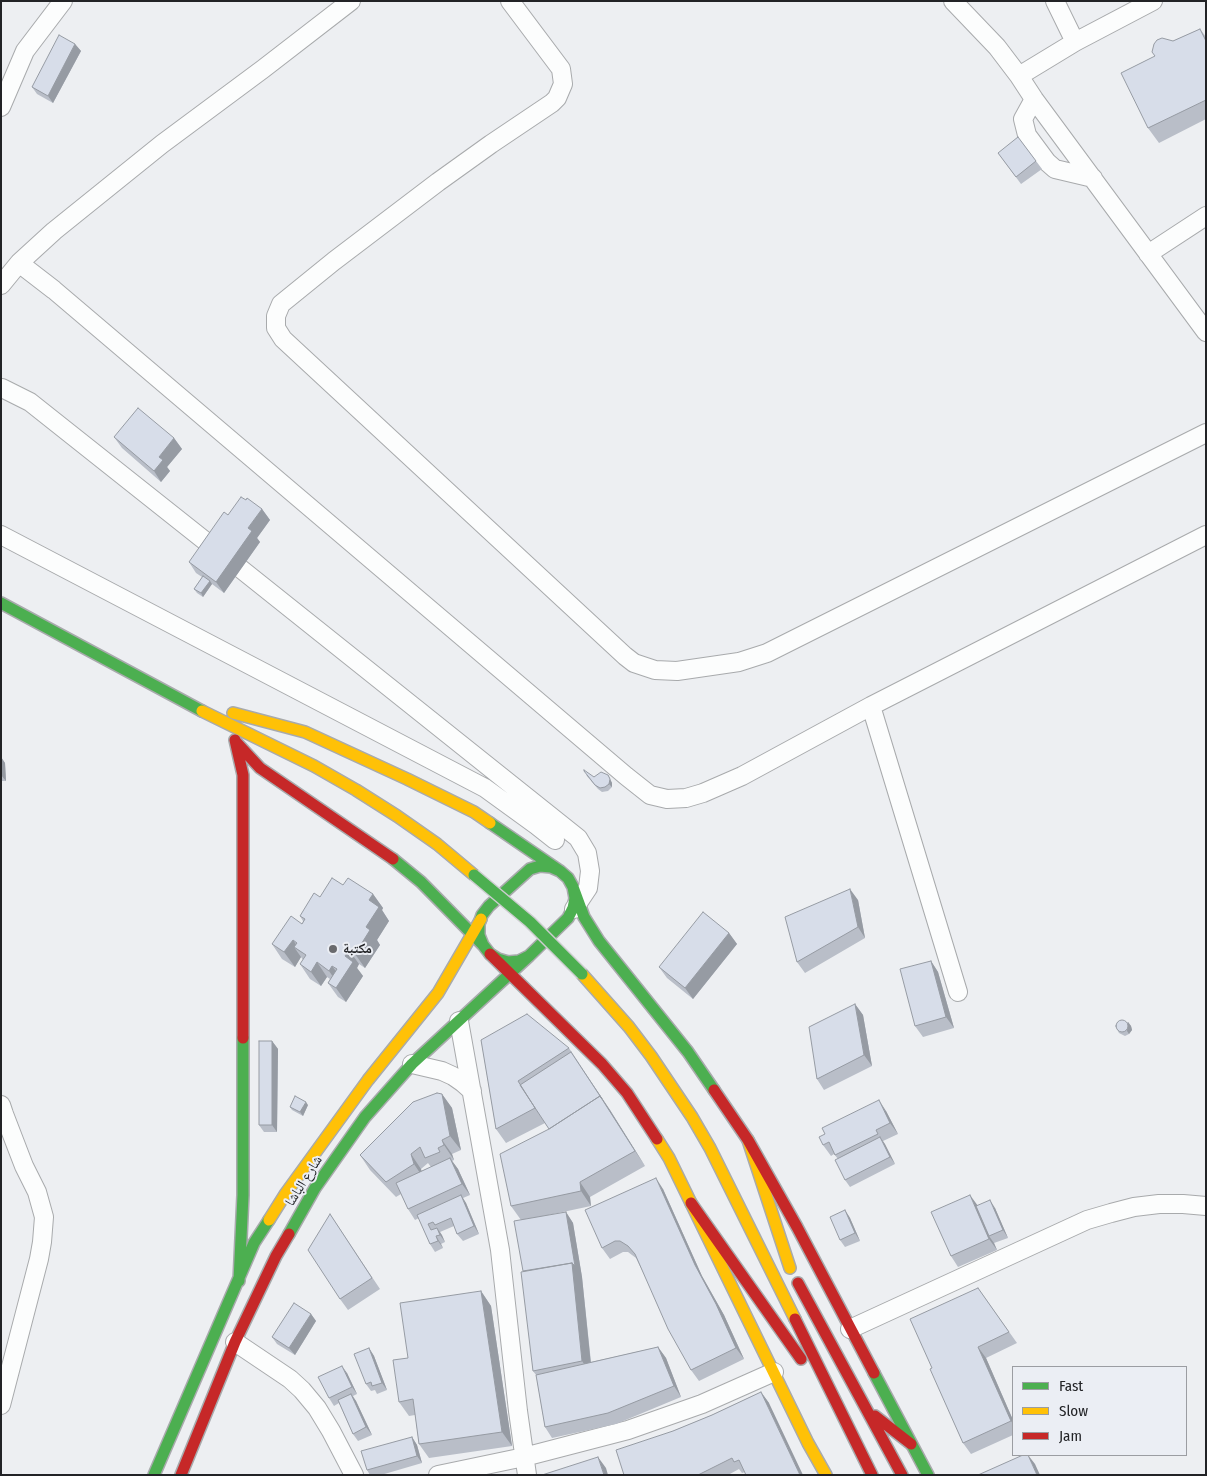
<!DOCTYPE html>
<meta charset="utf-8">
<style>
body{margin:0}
#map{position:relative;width:1207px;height:1476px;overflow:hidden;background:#edeff2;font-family:"Fira Sans Condensed",sans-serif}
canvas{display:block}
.frame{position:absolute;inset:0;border:2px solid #222326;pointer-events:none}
.legend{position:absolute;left:1012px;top:1366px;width:175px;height:90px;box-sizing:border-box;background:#ebeef4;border:1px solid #9b9da2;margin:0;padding:6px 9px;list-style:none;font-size:15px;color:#222326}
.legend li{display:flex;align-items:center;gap:10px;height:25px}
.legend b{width:25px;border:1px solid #9b9da2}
</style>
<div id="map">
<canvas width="1207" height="1476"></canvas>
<div class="frame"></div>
<ul class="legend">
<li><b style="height:6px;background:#4caf50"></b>Fast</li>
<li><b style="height:6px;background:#ffc107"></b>Slow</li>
<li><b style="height:6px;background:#c62828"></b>Jam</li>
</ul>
</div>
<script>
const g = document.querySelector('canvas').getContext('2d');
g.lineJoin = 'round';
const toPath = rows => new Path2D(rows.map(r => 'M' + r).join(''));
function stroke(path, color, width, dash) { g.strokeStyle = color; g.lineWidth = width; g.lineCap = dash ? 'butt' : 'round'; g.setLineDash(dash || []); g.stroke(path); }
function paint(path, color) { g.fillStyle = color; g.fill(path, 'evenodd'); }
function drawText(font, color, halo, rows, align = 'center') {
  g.font = font + ' "Fira Sans Condensed","Noto Naskh Arabic",sans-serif'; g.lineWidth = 4; g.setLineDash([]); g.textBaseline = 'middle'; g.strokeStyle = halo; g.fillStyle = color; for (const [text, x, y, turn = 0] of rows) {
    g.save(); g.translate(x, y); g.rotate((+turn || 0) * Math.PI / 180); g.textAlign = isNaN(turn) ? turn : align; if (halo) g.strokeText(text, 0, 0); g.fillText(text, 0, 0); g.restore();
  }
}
const street = toPath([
 [510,1,561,69,563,84,557,98,552,103,491,144,438,182,334,261,281,304,276,316,276,328,283,339,625,656,634,663,655,670,677,671,739,662,767,653,1206,433],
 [953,1,997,47,1019,76,1034,99,1206,332],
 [1055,1,1075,42],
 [1019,76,1075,42,1153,1],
 [1034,99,1023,119,1027,135,1047,162,1055,169,1093,178],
 [1,107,25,51,63,1],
 [1148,254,1206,216],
 [19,263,54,231,162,144,263,69,351,1],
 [1,285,19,263,54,290,626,776,650,795,667,799,686,798,703,793,742,776,871,706,1206,535],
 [2,388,30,402,214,548],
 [1,535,485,788,536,825,555,840],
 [241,569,578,838,587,853,590,871,588,888,574,909],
 [871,706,958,992],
 [459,1021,500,1250,518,1411,527,1475],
 [412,1064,442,1071,453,1076,463,1083,472,1091],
 [1,1105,4,1114,24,1166,37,1192,44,1217,42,1242,39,1259,1,1405],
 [850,1329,1087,1220,1111,1213,1134,1207,1159,1204,1183,1204,1206,1206],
 [235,1342,290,1379,302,1390,317,1408,331,1431,354,1475],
 [438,1475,524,1457,628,1430,702,1404,774,1372]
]);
const fast = toPath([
 [1,603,202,711],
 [490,823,560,871],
 [393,859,421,882,483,945],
 [540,866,551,867,560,871,568,878,573,887,575,898,573,908,568,918,529,956,519,961,508,962,498,959,490,954,483,945,479,935,479,924,482,915,489,906,530,869,540,866],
 [573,887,584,917,599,941,688,1052,714,1090],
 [289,1234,315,1188,365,1117,412,1064,529,956],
 [239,1281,243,1195,243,1038],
 [874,1373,928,1475],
 [154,1475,254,1243,269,1220]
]);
const slow = toPath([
 [202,711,314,766,356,790,397,816,437,844,474,875],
 [233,713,305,732,407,779,474,812,490,823],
 [582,974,629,1027,651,1056,692,1117,710,1148,795,1319],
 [657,1139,669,1158,808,1443,826,1475],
 [748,1140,790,1268],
 [269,1220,286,1193,368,1080,438,993,481,919]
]);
const jam = toPath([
 [235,740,243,775,243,1038],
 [236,742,260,768,393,859],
 [490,954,602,1064,627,1093,657,1139],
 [714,1090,748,1140,797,1227,874,1373],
 [691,1203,801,1359],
 [798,1283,902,1475],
 [795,1319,872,1475],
 [875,1416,911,1444],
 [181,1475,235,1342,276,1256,289,1234]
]);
stroke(street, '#a8aaac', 20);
stroke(fast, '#a8aaac', 14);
stroke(slow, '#a8aaac', 14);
stroke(jam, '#a8aaac', 14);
stroke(street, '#fcfdfd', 18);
stroke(fast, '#4caf50', 11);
stroke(slow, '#ffc107', 11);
stroke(jam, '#c62828', 11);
const fastBridge = toPath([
 [474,875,530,922,582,974]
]);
stroke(fastBridge, '#cccdcf', 14, []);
stroke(fastBridge, '#4caf50', 11);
paint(toPath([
 [1200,29,1206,37,1206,119,1159,143,1148,128,1155,56,1173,41],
 [75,44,81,51,53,103,37,94,32,87],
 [998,153,1036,161,1042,169,1021,184],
 [114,437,174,438,182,449,167,467,170,471,161,482,122,448],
 [246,500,262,509,270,520,257,538,260,542,224,593,212,584,203,597,197,593,194,589,202,577,196,573,189,562,228,515],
 [1,757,5,763,6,781,1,781],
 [586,775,594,777,608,775,612,783,612,787,608,791,602,792,598,789],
 [343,885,373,894,383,908,382,910,389,921,377,940,380,945,365,968,359,964,357,968,363,976,346,1002,338,997,328,983,330,979,327,977,321,986,310,979,300,964,303,960,301,957,295,967,282,959,272,944,302,924,303,921,300,916,320,897],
 [858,900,865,938,805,973,797,962],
 [729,933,737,944,693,999,667,978,659,967],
 [931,961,938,972,954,1028,923,1037,915,1026],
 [855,1004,863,1015,872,1066,824,1090,817,1079],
 [1128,1022,1131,1026,1132,1030,1129,1034,1125,1036,1119,1033,1117,1029],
 [481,1040,569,1048,610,1110,645,1166,590,1197,591,1206,544,1216,566,1212,573,1223,582,1277,591,1362,658,1347,666,1358,681,1397,616,1424,552,1438,545,1427,536,1375,533,1371,523,1271,521,1220,511,1206,549,1129,545,1123,506,1143,496,1129],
 [272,1041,278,1049,277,1132,264,1132,259,1125],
 [442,1094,452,1108,461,1150,452,1154,454,1160,452,1161,458,1169,470,1195,463,1198,466,1203,479,1234,463,1241,457,1234,454,1226,440,1232,445,1242,441,1244,443,1248,435,1252,430,1244,419,1218,415,1220,408,1209,401,1194,396,1197,370,1170,360,1155],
 [428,1163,431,1167,421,1171,421,1169],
 [308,1105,303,1116,292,1110,290,1107],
 [886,1111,898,1134,883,1141,895,1164,850,1187,845,1180,838,1159,834,1154,831,1156,823,1145],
 [663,1189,702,1276,724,1315,744,1359,699,1381,691,1370,636,1258,628,1252,623,1252,610,1259,602,1248],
 [977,1205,995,1208,1008,1238,994,1243,997,1250,958,1267,951,1256],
 [845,1210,850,1218,860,1241,845,1247,840,1240],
 [330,1214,380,1289,348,1310,340,1299],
 [978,1288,1017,1343,986,1358,1013,1420,1013,1435,971,1454,963,1443,932,1368],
 [481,1291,491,1306,512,1446,429,1458,419,1444,415,1415,409,1416,399,1402,408,1358],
 [311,1314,316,1321,295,1355,277,1344,272,1337],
 [369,1348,374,1356,387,1390,377,1394,375,1390,371,1391,366,1384],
 [347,1373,357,1394,353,1396,356,1401,372,1435,358,1441,353,1434,339,1403,334,1406,329,1398],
 [761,1392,769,1403,745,1472,742,1473,739,1469,728,1475,624,1475,673,1431,712,1415],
 [412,1437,417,1445,422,1463,381,1475,370,1475,367,1470]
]), '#b9bec8');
paint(toPath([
 [75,44,81,51,53,103,48,96],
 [174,438,182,449,167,467,170,471,161,482,154,471,159,457],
 [262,509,270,520,257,538,260,542,224,593,216,582,248,528],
 [210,581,212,584,203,597,201,593],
 [1,757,5,763,6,781,1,775],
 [608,775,612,783,612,787,609,784],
 [850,889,858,900,865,938,858,927],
 [373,894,383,908,382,910,389,921,377,940,380,945,365,968,355,954,366,927,369,900],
 [729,933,737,944,693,999,685,988],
 [293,940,302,953,294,947,301,957,295,967,284,952],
 [349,950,359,964,357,968,363,976,346,1002,336,988,338,984,329,971,332,966,342,979,345,956],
 [931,961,938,972,954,1028,946,1017],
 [317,962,327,977,321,986,311,972],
 [855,1004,863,1015,872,1066,864,1055],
 [1128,1022,1131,1026,1132,1030,1129,1034,1127,1031],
 [272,1041,278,1049,277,1132,272,1125],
 [571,1052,610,1110,645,1166,635,1151],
 [442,1094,452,1108,461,1150,450,1136],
 [879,1100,886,1111,898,1134,890,1123],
 [306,1102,308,1105,303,1116,300,1112],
 [880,1137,885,1144,895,1164,890,1157],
 [442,1140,452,1154,454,1160,444,1145],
 [411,1154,421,1169,424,1179,414,1164],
 [450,1158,458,1169,470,1195,462,1184],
 [656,1178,663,1189,702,1276,724,1315,744,1359,736,1348,695,1265],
 [580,1182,590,1197,591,1206,581,1191],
 [461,1195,466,1203,479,1234,474,1226],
 [970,1195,978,1206,989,1236,994,1243,997,1250,989,1239],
 [990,1200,995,1208,1008,1238,1003,1230],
 [845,1210,850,1218,860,1241,855,1233],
 [566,1212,573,1223,582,1277,592,1375,582,1361],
 [437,1228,442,1235,445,1242,440,1235],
 [436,1236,441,1244,443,1248,438,1241],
 [481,1291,491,1306,512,1446,502,1432],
 [311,1314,316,1321,295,1355,289,1348],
 [658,1347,666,1358,681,1397,674,1386],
 [978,1347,986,1358,1013,1420,1013,1424,1011,1421],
 [369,1348,374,1356,387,1390,382,1383],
 [342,1366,347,1373,357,1394,352,1387],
 [761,1392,769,1403,803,1475,800,1475],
 [351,1394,356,1401,372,1435,366,1427],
 [412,1437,417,1445,422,1463,417,1456],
 [1028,1455,1035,1464,1040,1475,1037,1475],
 [598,1457,606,1468,608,1475,604,1475]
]), '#969ba3');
const building = toPath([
 [1200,29,1206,41,1206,100,1148,128,1121,73,1155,56,1152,52,1154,44,1157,40,1162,38,1173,41,1200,29],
 [59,35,75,44,48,96,32,87,59,35],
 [1018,137,1036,161,1016,177,998,153,1018,137],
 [138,408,174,438,159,457,163,460,154,471,114,437,138,408],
 [241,497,246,500,247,498,262,509,248,528,252,531,216,582,189,562,224,512,228,515,241,497],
 [203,576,210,581,201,593,194,589,203,576],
 [584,770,594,777,601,772,608,775,610,779,609,784,605,787,600,788,595,785,584,771,584,770],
 [332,878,343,885,348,878,373,894,369,900,379,907,366,927,370,930,355,954,349,950,345,956,353,962,336,988,328,983,337,969,332,966,329,971,317,962,311,972,300,964,306,955,294,947,297,943,293,940,284,952,272,944,291,916,302,924,305,919,300,916,314,893,320,897,332,878],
 [850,889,858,927,797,962,785,917,850,889],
 [703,912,729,933,685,988,659,967,703,912],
 [931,961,946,1017,915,1026,900,969,931,961],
 [855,1004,864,1055,817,1079,809,1027,855,1004],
 [527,1014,569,1048,518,1081,535,1108,496,1129,481,1040,527,1014],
 '1116 1026a6 6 0 1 1 12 0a6 6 0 1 1-12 0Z',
 [259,1041,272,1041,272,1125,259,1125,259,1041],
 [571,1052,602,1099,600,1096,549,1129,520,1085,571,1052],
 [437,1093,442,1094,450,1136,442,1140,444,1145,438,1148,440,1152,425,1158,420,1147,411,1154,414,1164,386,1182,360,1155,413,1102,437,1093],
 [295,1096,306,1102,300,1112,290,1107,295,1096],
 [600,1096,635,1151,580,1182,581,1191,511,1206,500,1154,549,1129,600,1096],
 [879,1100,890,1123,876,1130,878,1134,835,1155,829,1142,823,1145,819,1137,825,1134,822,1128,879,1100],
 [880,1137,890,1157,845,1180,835,1160,880,1137],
 [450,1158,462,1184,408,1209,396,1183,450,1158],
 [656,1178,695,1265,716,1304,736,1348,691,1370,668,1329,635,1254,628,1246,620,1241,615,1241,602,1248,585,1210,656,1178],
 [461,1195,474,1226,457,1234,451,1218,435,1225,433,1222,428,1224,431,1230,437,1228,440,1235,436,1236,438,1241,430,1244,417,1215,461,1195],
 [970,1195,989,1239,951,1256,931,1212,970,1195],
 [990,1200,1003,1230,989,1236,976,1206,990,1200],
 [845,1210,855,1233,840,1240,830,1217,845,1210],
 [566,1212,575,1266,572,1263,523,1271,514,1221,566,1212],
 [330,1214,372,1278,340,1299,308,1250,330,1214],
 [572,1263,582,1361,533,1371,521,1272,572,1263],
 [978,1288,1009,1332,978,1347,1011,1421,963,1443,930,1369,932,1368,910,1319,978,1288],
 [481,1291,502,1432,419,1444,413,1399,399,1402,393,1360,408,1358,400,1303,481,1291],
 [294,1303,311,1314,289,1348,272,1337,294,1303],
 [658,1347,674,1386,608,1413,545,1427,536,1375,658,1347],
 [369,1348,382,1383,372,1386,371,1382,366,1384,354,1354,369,1348],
 [342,1366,352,1387,329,1398,318,1377,342,1366],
 [761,1392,800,1475,746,1475,739,1460,734,1462,732,1458,698,1475,624,1475,616,1450,673,1431,712,1415,761,1392],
 [351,1394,366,1427,353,1434,338,1400,351,1394],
 [412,1437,417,1456,367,1470,361,1451,412,1437],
 [1023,1455,1028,1455,1037,1475,978,1475,1023,1455],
 [598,1457,604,1475,542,1475,598,1457]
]);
paint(building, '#d7dde9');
stroke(building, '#969ba3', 1);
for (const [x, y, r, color] of [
 [333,949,5,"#696a6d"]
]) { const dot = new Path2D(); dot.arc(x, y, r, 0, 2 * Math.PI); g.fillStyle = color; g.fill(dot); stroke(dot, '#ebeef4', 2); }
drawText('bold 14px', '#222326', '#ebeef4', [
 ["مكتبة",343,949]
], 'left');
drawText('14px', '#222326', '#ebeef4', [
 ["شارع الباشا",304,1181,-58]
]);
</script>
